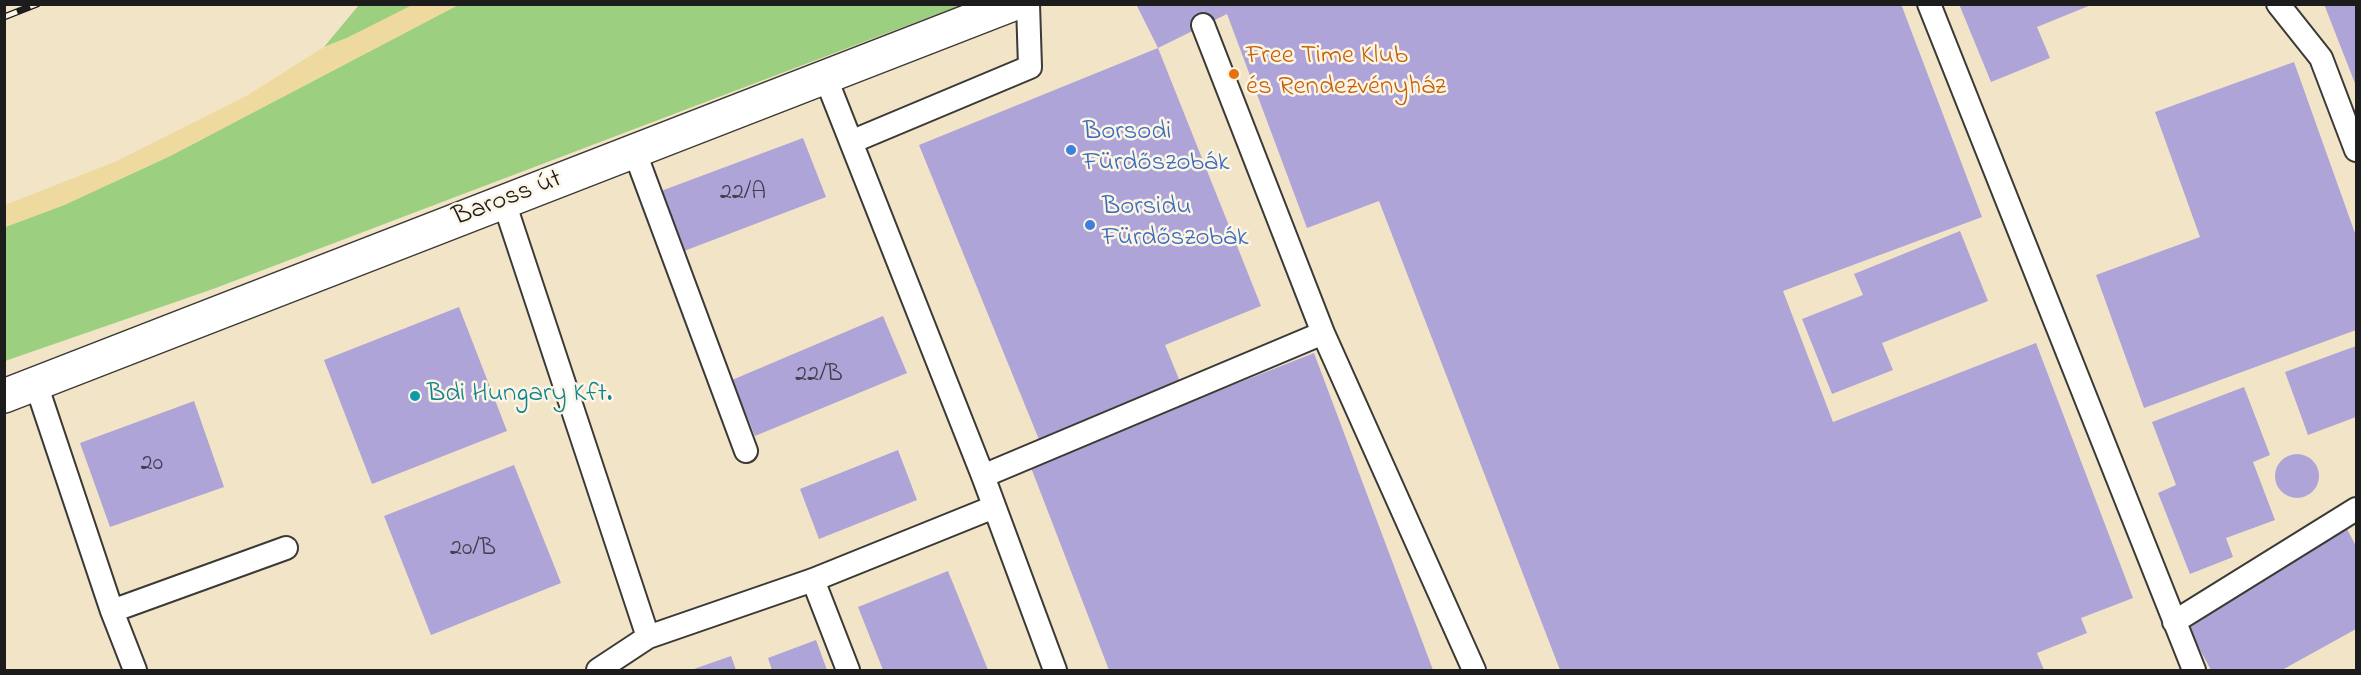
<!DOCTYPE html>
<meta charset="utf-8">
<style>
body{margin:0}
#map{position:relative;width:2361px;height:675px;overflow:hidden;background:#f2e4c7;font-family:"Indie Flower",sans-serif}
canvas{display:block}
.frame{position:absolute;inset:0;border:6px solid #1c1c1c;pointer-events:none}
</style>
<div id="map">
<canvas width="2361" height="675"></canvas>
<div class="frame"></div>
</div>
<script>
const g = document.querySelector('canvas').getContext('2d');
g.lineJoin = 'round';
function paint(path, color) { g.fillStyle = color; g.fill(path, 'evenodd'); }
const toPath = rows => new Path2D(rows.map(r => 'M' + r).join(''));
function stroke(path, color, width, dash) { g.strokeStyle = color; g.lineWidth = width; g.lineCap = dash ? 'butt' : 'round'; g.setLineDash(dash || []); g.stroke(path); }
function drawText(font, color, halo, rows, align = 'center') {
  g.font = font + ' "Indie Flower",sans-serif'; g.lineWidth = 5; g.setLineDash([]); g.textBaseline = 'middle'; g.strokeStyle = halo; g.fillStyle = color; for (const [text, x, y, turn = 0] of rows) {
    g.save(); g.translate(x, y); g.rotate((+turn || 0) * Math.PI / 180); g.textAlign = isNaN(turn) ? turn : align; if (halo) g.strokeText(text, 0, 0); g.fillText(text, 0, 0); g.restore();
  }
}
paint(toPath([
 [359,5,414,5,347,38,324,47],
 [458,5,961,5,213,289,5,361,5,227,64,205,170,156]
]), '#9ccf80');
paint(toPath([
 [414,4,458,5,170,156,64,205,5,227,5,205,117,161,248,95,324,47,347,38]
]), '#eeda9e');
paint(toPath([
 [1136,4,1901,4,1982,217,1783,291,1833,422,2036,343,2133,598,2081,618,2087,633,2037,653,2044,670,1560,670,1379,201,1307,228,1227,14,1158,48],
 [1959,4,2091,4,2091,5,2037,27,2050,58,1991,82],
 [2324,4,2356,4,2356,86],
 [1158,48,1261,306,1165,345,1181,384,1040,442,919,145],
 [2294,62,2356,236,2356,330,2144,408,2096,275,2200,237,2155,112],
 [803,138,826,197,684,251,661,191],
 [1960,231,1988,301,1882,343,1893,370,1832,394,1802,319,1863,295,1854,274],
 [459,307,507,431,372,484,324,360],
 [883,316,907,373,755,436,732,380],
 [2356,346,2356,417,2308,435,2285,372],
 [1314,353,1433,670,1109,670,1030,465],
 [2244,387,2270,455,2253,462,2275,520,2226,538,2233,557,2190,574,2158,493,2176,485,2152,422],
 [194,401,224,487,110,527,80,443],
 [898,450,917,500,819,539,800,489],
 '2275 476a22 22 0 1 1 44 0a22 22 0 1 1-44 0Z',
 [514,465,561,583,431,635,384,516],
 [2347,529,2356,546,2356,629,2282,670,2211,670,2183,619],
 [948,571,988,670,883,670,858,607],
 [816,640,827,670,772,670,768,658],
 [731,656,736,670,691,670]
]), '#aea4d7');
const service = toPath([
 [1929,4,2194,670],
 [2278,4,2321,58,2356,150],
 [1203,25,1323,333],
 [825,76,983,476,1055,670],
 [851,142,1030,67,1028,4],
 [634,150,746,451],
 [504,202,648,637],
 [36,384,112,611,135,670],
 [983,476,1323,333,1474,670],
 [813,580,848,670],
 [112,611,286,548],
 [2174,622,2356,509],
 [598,670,648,637,813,580,994,507]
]);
const minor = toPath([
 [4,396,1013,4]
]);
stroke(service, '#3c3a36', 26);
stroke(minor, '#3c3a36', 36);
stroke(service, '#fff', 22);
stroke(minor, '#fff', 33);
const rail = toPath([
 [4,17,37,4]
]);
stroke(rail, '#1c1c1c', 7);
stroke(rail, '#fcf5e5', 4.5, [14]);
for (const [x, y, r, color] of [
 [1234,74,6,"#e8710a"],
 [1071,150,6,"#3f7fe0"],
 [1090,225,6,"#3f7fe0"],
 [415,396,6,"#0f9aa8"]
]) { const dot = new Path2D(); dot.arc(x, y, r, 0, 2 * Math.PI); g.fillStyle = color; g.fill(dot); stroke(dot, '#fcf5e5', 2); }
drawText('24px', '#403e4b', null, [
 ["22/A",743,194],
 ["22/B",819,376],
 ["20",152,465],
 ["20/B",473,550]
]);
drawText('27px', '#c56008', '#fcf5e5', [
 ["Free Time Klub",1246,58],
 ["és Rendezvényház",1246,89]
], 'left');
drawText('27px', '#366cbe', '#fcf5e5', [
 ["Borsodi",1083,134],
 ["Fürdőszobák",1083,165],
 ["Borsidu",1102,209],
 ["Fürdőszobák",1102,240]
], 'left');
drawText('27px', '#1c1c1c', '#fcf5e5', [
 ["Baross út",508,200,-21]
]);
drawText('27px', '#0d838f', '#fcf5e5', [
 ["Bdi Hungary Kft.",427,396]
], 'left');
</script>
